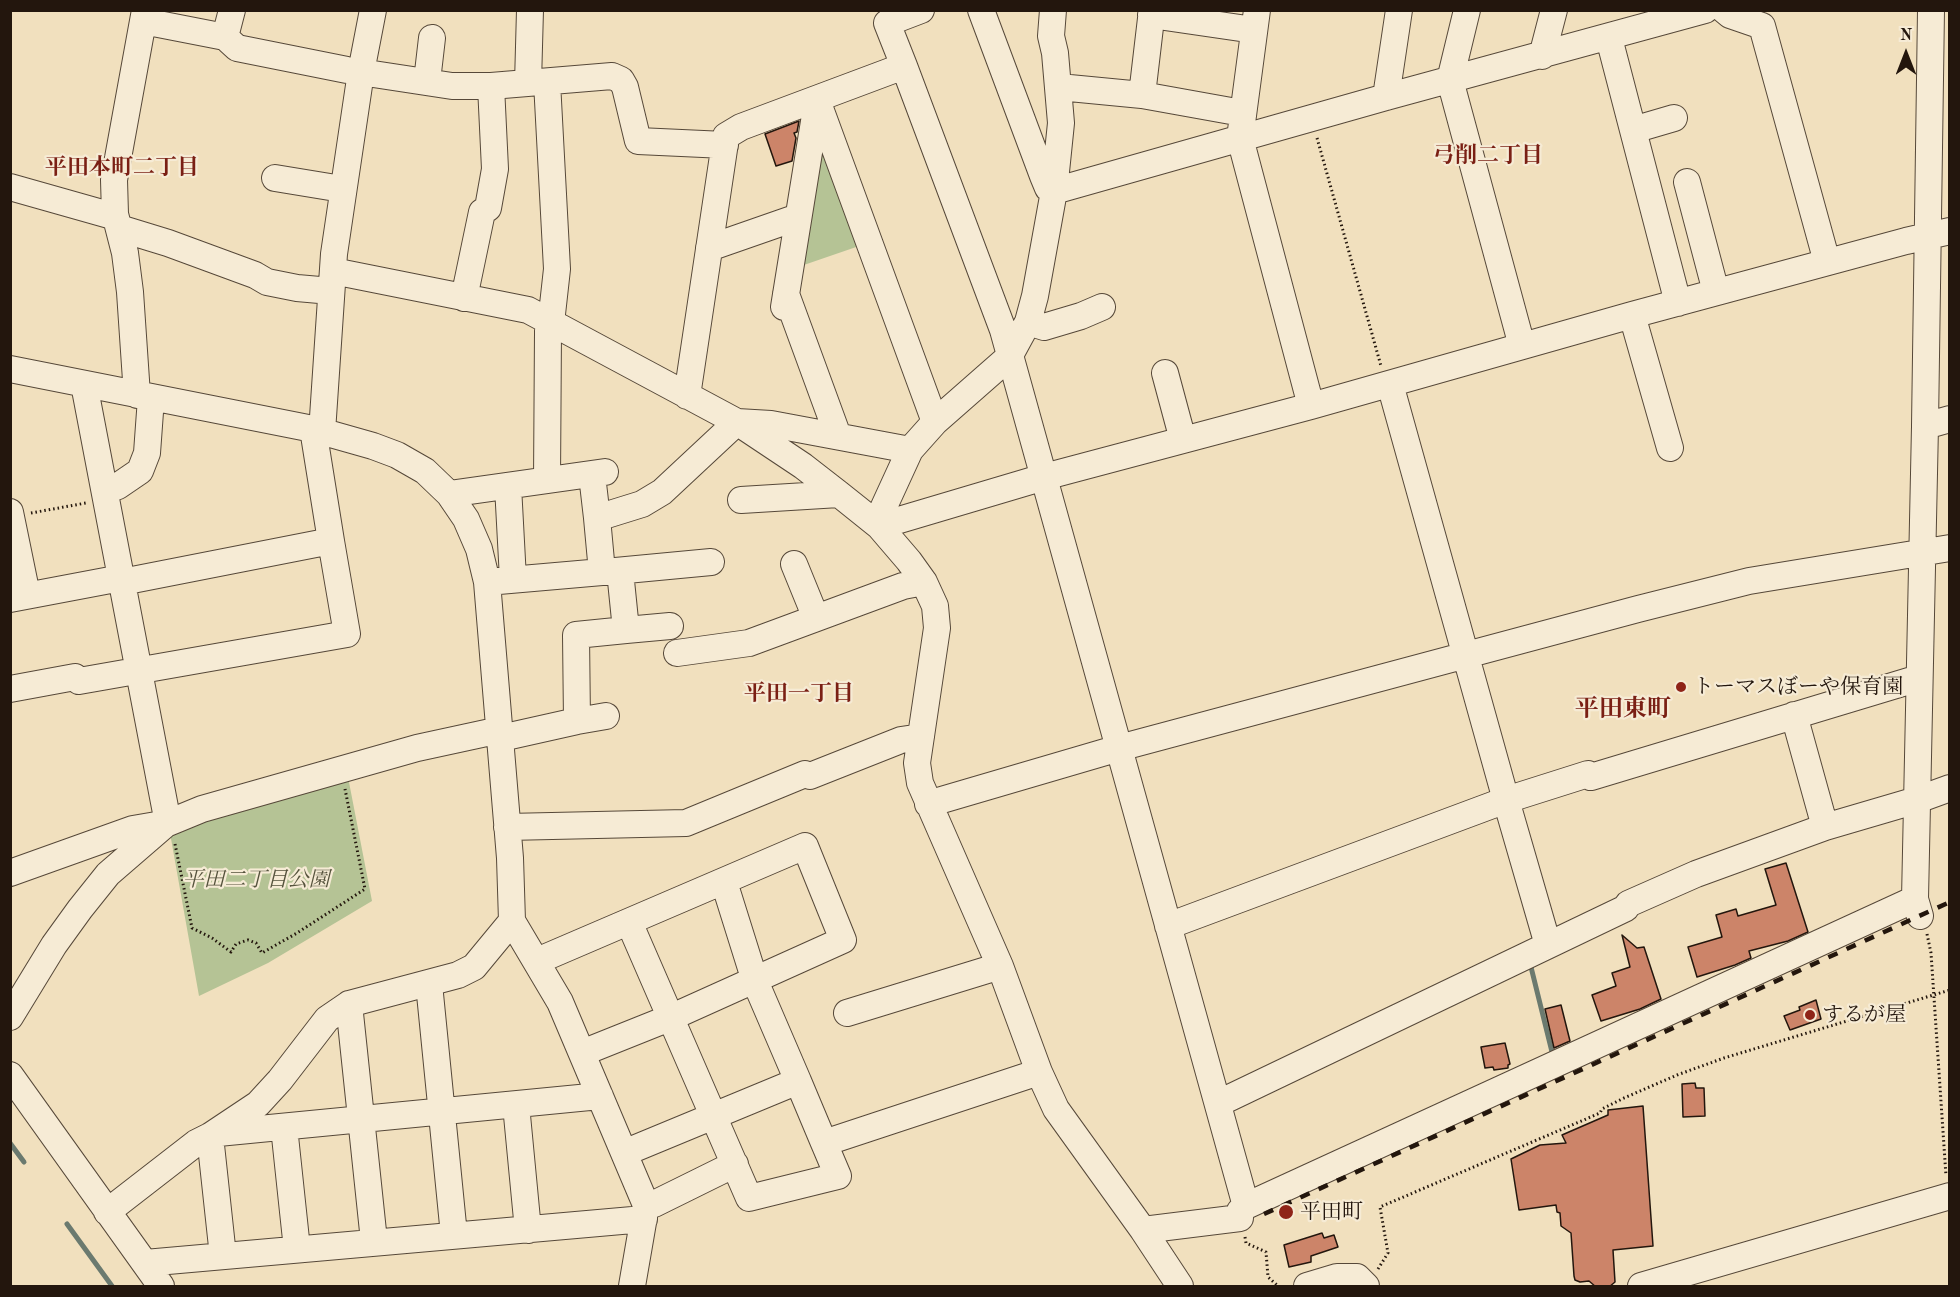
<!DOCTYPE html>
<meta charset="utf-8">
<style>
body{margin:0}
#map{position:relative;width:1960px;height:1297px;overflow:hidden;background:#f1e0be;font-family:"Old Standard TT",serif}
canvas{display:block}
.frame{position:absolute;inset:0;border:12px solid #23160d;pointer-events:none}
.north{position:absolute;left:1876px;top:24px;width:60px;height:60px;-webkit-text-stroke:4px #f6ebd5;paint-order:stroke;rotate:0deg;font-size:16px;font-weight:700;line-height:24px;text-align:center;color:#23160d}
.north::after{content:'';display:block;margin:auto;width:21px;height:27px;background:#23160d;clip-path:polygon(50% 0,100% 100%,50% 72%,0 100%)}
</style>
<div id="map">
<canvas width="1960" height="1297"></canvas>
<div class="frame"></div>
<div class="north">N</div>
</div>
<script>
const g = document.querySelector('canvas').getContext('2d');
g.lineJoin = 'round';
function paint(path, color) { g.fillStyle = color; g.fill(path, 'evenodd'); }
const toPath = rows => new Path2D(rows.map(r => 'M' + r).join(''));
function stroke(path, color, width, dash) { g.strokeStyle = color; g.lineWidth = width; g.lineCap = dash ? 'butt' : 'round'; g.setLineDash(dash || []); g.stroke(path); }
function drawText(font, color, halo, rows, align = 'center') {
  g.font = font + ' "Old Standard TT","Noto Serif JP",serif'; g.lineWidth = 4.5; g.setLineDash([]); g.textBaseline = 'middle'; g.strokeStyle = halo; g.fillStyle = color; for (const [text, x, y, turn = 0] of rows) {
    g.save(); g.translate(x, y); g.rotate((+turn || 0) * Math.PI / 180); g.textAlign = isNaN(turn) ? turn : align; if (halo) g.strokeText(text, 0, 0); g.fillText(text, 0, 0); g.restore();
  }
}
paint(toPath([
 [826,143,862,245,798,267,818,145],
 [348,777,372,901,268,963,199,996,170,833]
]), '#b5c395');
stroke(toPath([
 [1530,963,1553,1056],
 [10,1143,24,1162],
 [67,1224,112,1286]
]), '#6b7a6f', 5);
const building = toPath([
 [799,121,797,132,794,133,796,138,792,161,776,166,765,134,799,121],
 [1786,863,1808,932,1788,941,1749,951,1751,958,1735,965,1697,977,1688,947,1722,937,1716,915,1736,909,1738,916,1776,905,1765,869,1786,863],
 [1622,935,1637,948,1644,947,1661,999,1640,1009,1601,1021,1592,995,1616,986,1612,973,1630,967,1622,935],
 [1816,1000,1821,1019,1790,1030,1784,1016,1800,1010,1799,1007,1816,1000],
 [1561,1005,1570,1041,1554,1048,1545,1009,1561,1005],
 [1505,1043,1510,1064,1508,1065,1508,1068,1494,1070,1493,1067,1485,1068,1481,1047,1505,1043],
 [1695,1083,1696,1088,1704,1088,1705,1116,1683,1117,1682,1084,1695,1083],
 [1643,1106,1653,1246,1613,1250,1615,1282,1609,1287,1596,1287,1589,1281,1580,1282,1575,1280,1574,1276,1571,1233,1561,1226,1560,1213,1557,1212,1556,1205,1519,1210,1511,1159,1540,1145,1566,1143,1562,1135,1608,1115,1608,1110,1643,1106],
 [1322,1233,1324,1238,1334,1235,1338,1247,1311,1256,1311,1262,1289,1267,1284,1245,1322,1233]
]);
paint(building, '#cc8469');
stroke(building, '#23160d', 1.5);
const minor = toPath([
 [981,10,1043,176,1048,188,1054,191],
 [1257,10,1240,138,1311,406],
 [1467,10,1450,80,1522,346],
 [1724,10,1730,15,1762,26,1827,262],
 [1151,15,1254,30],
 [143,21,225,37,237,48,347,70,452,86,491,86,612,76,621,80,625,87,638,141,725,145],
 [225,37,232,10],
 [1609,38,1678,303],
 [1542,56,1554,10],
 [904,66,1003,330,1246,1206,1240,1211,1240,1218,1143,1230],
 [427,81,432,38],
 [528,83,530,10],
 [1059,87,1142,95,1242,113],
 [1142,95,1152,10],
 [1386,97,1399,10],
 [817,100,935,422],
 [1633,130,1674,118],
 [275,178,342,189],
 [1687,182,1716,292],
 [10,187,109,215,115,214],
 [1054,191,1386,97,1705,10],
 [119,228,168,243,255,275,267,282,297,288,331,291],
 [709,248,798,217],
 [333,271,528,310,737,422,803,466,839,494,879,526,909,561,924,582,935,606,937,628,917,763,920,783,1000,966,1039,1072,1056,1109,1143,1230,1180,1286],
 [786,294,838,436],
 [464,298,482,212,488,208,495,169,491,86],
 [784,307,817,103],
 [1632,315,1670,448],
 [1028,322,1044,327,1081,316,1102,307],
 [10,369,313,429,373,446,397,455,425,471,449,494,466,519,479,549,487,582,510,858,512,921,560,1002,646,1205,632,1286],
 [1165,373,1183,440],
 [84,384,168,823],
 [1390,384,1506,800,1548,945],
 [137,395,130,292,125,253,115,214,114,180,145,10],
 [687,396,726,136,741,127,904,66,887,23,921,10],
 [1925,426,1950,419],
 [313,429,331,541],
 [322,432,334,254,361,72,373,10],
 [592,475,597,518],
 [547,480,548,331,551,323,557,269,547,82],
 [508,486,513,579],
 [105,491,118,486,140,471,147,453,151,398],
 [449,494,605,472],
 [741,500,839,494],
 [10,512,27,595],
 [879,526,1044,477,1311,406,1632,315,1906,241,1950,231],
 [879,526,882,511,910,450,935,422,1009,357,1028,322,1035,296,1054,191,1061,123,1055,53,1051,36,1053,10],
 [794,564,816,618],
 [605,572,711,562],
 [487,582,602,572,597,518,642,504,662,492,737,422,771,424,910,450],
 [10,599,121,578],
 [626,630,670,626],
 [677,653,749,643,903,586,924,582],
 [10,689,75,677,79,681,347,634,331,541,122,582],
 [1794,715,1825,827],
 [577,721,606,716],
 [501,738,577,721,576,635,626,630,620,571],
 [928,804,1119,748,1638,609,1749,581,1950,548],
 [507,827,686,823,805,774,810,776,901,740,921,737],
 [10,873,133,829,168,823,202,809,417,748,500,730],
 [724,882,755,981,798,1081],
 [1920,916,1915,899,1925,426,1931,10],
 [629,922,749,1198,838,1176,824,1143],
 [1168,926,1506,800,1588,774,1591,777,1919,678],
 [537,961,805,846,843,940,672,1017,582,1053],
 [429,984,454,1235],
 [349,1004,374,1241],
 [847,1013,1000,966],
 [10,1017,54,945,80,909,108,874,167,823],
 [10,1075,161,1286],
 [1219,1103,1626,908,1628,904,1696,874,1825,827,1917,800,1950,788],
 [516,1105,528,1230],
 [284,1127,297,1249],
 [218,1133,600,1096],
 [210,1136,223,1256],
 [624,1153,798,1081,824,1143,1039,1072],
 [646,1205,654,1204,735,1164],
 [1246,1206,1915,899],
 [107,1212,196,1143,210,1136,258,1104,280,1080,327,1019,349,1004,458,975,474,967,512,921],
 [145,1263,644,1219],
 [1307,1286,1337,1277,1357,1277,1366,1286],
 [1641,1286,1950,1196]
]);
stroke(minor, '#564839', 28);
stroke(toPath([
 [1317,138,1381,366],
 [31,513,86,503],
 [175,844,192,928,212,938,231,952,236,944,248,940,256,943,262,953,297,933,365,889,345,789],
 [1927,934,1931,953,1946,1176],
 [1245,1237,1246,1243,1266,1252,1268,1277,1278,1286],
 [1378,1269,1388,1253,1380,1207,1600,1113,1602,1109,1624,1098,1677,1075,1724,1058,1950,990]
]), '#23160d', 3, [1.5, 3]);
stroke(minor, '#f6ebd5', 26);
stroke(toPath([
 [1264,1214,1950,902]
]), '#23160d', 4.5, [10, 10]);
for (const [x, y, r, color] of [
 [1681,687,6,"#8f2418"],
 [1810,1015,6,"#8f2418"],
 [1286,1212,8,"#8f2418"]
]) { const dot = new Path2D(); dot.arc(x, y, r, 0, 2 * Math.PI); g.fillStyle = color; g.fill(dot); stroke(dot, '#f6ebd5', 2); }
drawText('21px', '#23160d', '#f6ebd5', [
 ["トーマスぼーや保育園",1693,687],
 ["するが屋",1822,1015],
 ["平田町",1300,1212]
], 'left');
drawText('italic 21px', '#56533d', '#f6ebd5', [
 ["平田二丁目公園",256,880]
]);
drawText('bold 22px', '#7a1f14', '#f6ebd5', [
 ["弓削二丁目",1488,156],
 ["平田本町二丁目",122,168],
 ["平田一丁目",799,694]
]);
drawText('bold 24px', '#7a1f14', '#f6ebd5', [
 ["平田東町",1623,710]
]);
</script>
